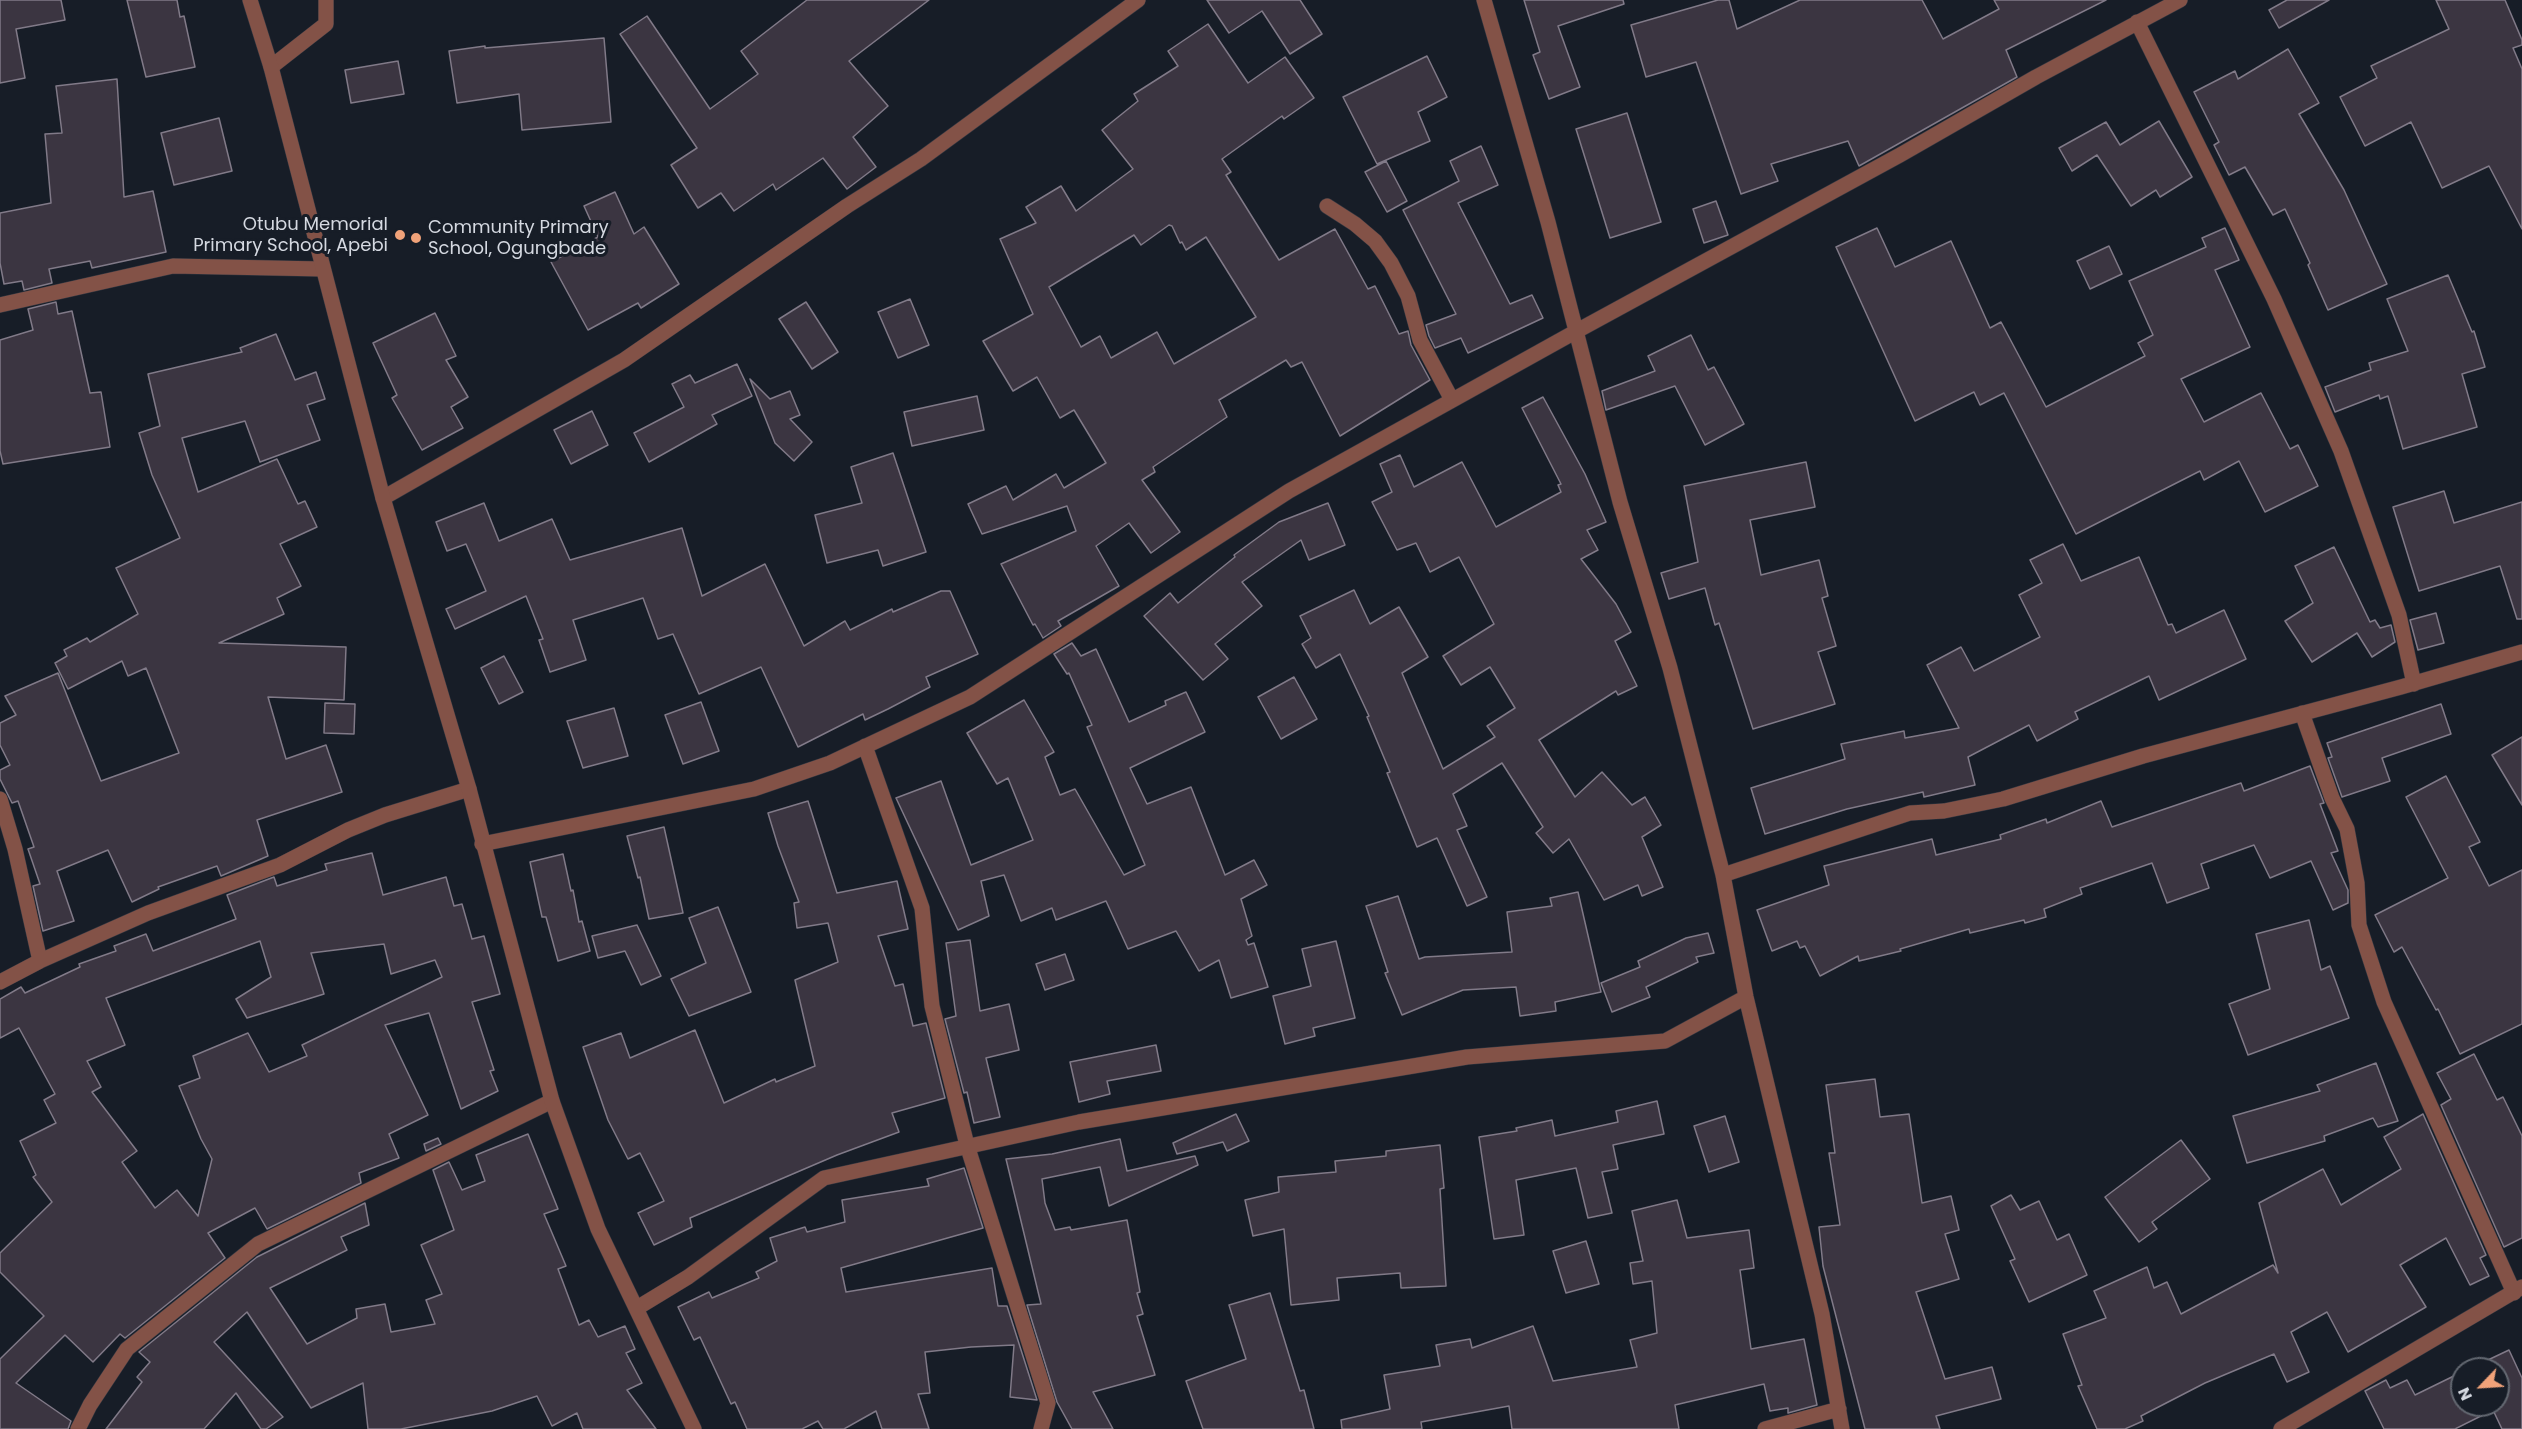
<!DOCTYPE html>
<style>
body{margin:0}
#map{position:relative;width:2522px;height:1429px;overflow:hidden;background:#171d27;font-family:Poppins,sans-serif}
canvas{display:block}
.north{position:absolute;left:2450px;top:1357px;width:60px;height:60px;box-sizing:border-box;background:#171d27;border:2px solid #636871;border-radius:50%;rotate:245deg;font-size:16px;font-weight:700;line-height:24px;text-align:center;color:#d5d9e1}
.north::after{content:'';display:block;margin:auto;width:21px;height:27px;background:#f0a279;clip-path:polygon(50% 0,100% 100%,50% 72%,0 100%)}
</style>
<div id="map">
<canvas width="2522" height="1429"></canvas>
<div class="north">N</div>
</div>
<script>
const g = document.querySelector('canvas').getContext('2d');
g.lineJoin = 'round';
function paint(path, color) { g.fillStyle = color; g.fill(path, 'evenodd'); }
const toPath = rows => new Path2D(rows.map(r => 'M' + r).join(''));
function stroke(path, color, width, dash) { g.strokeStyle = color; g.lineWidth = width; g.lineCap = dash ? 'butt' : 'round'; g.setLineDash(dash || []); g.stroke(path); }
function drawText(font, color, halo, rows, align = 'center') {
  g.font = font + ' Poppins,sans-serif'; g.lineWidth = 6; g.setLineDash([]); g.textBaseline = 'middle'; g.strokeStyle = halo; g.fillStyle = color; for (const [text, x, y, turn = 0] of rows) {
    g.save(); g.translate(x, y); g.rotate((+turn || 0) * Math.PI / 180); g.textAlign = isNaN(turn) ? turn : align; if (halo) g.strokeText(text, 0, 0); g.fillText(text, 0, 0); g.restore();
  }
}
const building = toPath([
 [0,0,61,0,65,20,16,29,25,78,0,83,0,0],
 [127,0,177,0,180,17,184,16,195,67,146,77,127,0],
 [807,0,929,0,849,61,888,106,853,137,876,167,847,189,823,158,776,190,773,184,734,211,721,193,698,208,671,165,697,148,620,34,647,16,710,109,758,74,741,51,807,0],
 [1207,0,1300,0,1322,34,1290,54,1262,11,1229,33,1207,0],
 [1524,0,1623,0,1624,4,1558,26,1580,87,1549,99,1533,55,1540,52,1524,0],
 [1718,0,1729,0,1737,29,1800,0,1922,0,1943,39,1999,9,1994,0,2106,0,2006,50,2017,77,1859,166,1848,141,1771,164,1778,181,1741,194,1696,62,1646,77,1631,25,1718,0],
 [2287,0,2329,0,2279,28,2269,10,2287,0],
 [2436,0,2505,0,2522,40,2522,45,2513,48,2522,69,2522,229,2489,166,2442,188,2411,122,2365,146,2340,97,2377,78,2371,66,2449,29,2436,0],
 [1208,24,1248,83,1285,57,1314,98,1284,119,1282,116,1222,159,1231,172,1226,175,1279,260,1335,229,1368,289,1375,286,1399,334,1408,331,1411,345,1430,380,1340,436,1302,362,1291,367,1286,360,1219,400,1227,417,1153,467,1155,472,1142,480,1180,532,1151,553,1129,523,1096,546,1119,586,1058,621,1061,626,1043,638,1035,624,1033,625,1001,564,1076,531,1067,506,982,534,968,504,1006,486,1013,500,1056,474,1064,488,1106,463,1074,410,1060,418,1037,377,1013,391,983,341,1033,314,1000,239,1036,223,1026,207,1061,186,1076,211,1133,169,1102,130,1138,101,1134,94,1178,66,1168,51,1208,24],
 [1169,225,1172,226,1180,243,1182,242,1186,250,1206,237,1256,317,1174,364,1157,332,1111,358,1100,336,1081,347,1049,287,1134,235,1141,245,1169,225],
 [604,38,611,122,522,130,519,94,457,103,449,51,485,46,485,48,604,38],
 [2288,49,2319,103,2299,114,2344,190,2387,284,2328,310,2308,265,2310,263,2285,209,2273,215,2245,167,2229,175,2214,145,2219,142,2194,92,2235,71,2238,79,2288,49],
 [1427,56,1447,97,1418,112,1430,141,1377,164,1343,97,1427,56],
 [398,61,404,94,351,103,345,70,398,61],
 [117,79,124,197,153,191,166,252,92,268,90,261,49,269,52,283,24,290,22,281,4,284,0,263,0,213,51,203,45,134,62,133,56,86,117,79],
 [1627,113,1661,222,1610,238,1576,129,1627,113],
 [219,118,232,171,174,185,161,133,219,118],
 [2159,121,2192,177,2160,197,2156,190,2131,206,2097,155,2072,171,2059,148,2106,122,2120,145,2159,121],
 [1481,146,1498,185,1458,203,1510,304,1532,295,1543,318,1468,353,1461,338,1435,348,1429,336,1426,325,1456,314,1403,210,1459,181,1450,161,1481,146],
 [1386,161,1407,201,1387,212,1365,172,1386,161],
 [615,192,634,234,644,227,679,284,641,308,638,303,588,330,551,262,598,237,584,206,615,192],
 [1716,201,1728,235,1704,243,1693,209,1716,201],
 [1877,228,1895,267,1951,241,1990,328,2001,322,2046,407,2145,356,2138,343,2153,335,2129,281,2206,247,2202,238,2225,228,2239,260,2215,270,2250,347,2181,379,2204,422,2261,393,2290,449,2298,445,2318,486,2265,512,2239,461,2204,480,2200,471,2076,534,2004,393,1980,405,1974,392,1915,421,1836,247,1877,228],
 [2109,246,2122,274,2090,289,2077,261,2109,246],
 [2448,275,2472,332,2474,331,2485,367,2462,374,2477,427,2403,449,2388,396,2380,399,2379,395,2335,412,2325,387,2371,370,2369,363,2408,351,2387,299,2448,275],
 [910,299,929,345,898,358,878,312,910,299],
 [56,302,58,314,72,311,90,393,101,392,110,447,3,464,0,451,0,340,33,330,28,309,56,302],
 [806,302,838,352,812,369,779,319,806,302],
 [435,313,456,356,446,360,468,397,451,407,463,428,422,450,392,398,397,395,373,343,435,313],
 [276,334,295,380,316,372,325,399,307,405,320,440,260,462,245,421,182,438,198,492,277,459,298,504,305,501,317,527,280,544,301,586,277,598,284,614,219,643,346,647,344,700,268,697,286,759,326,745,342,792,257,820,268,856,221,876,217,866,158,887,159,889,132,902,108,850,57,871,74,921,43,931,33,886,40,884,28,849,34,847,18,801,12,803,0,779,0,770,10,765,0,745,0,723,16,715,5,696,58,673,101,781,179,753,146,668,128,676,122,661,68,689,55,663,67,656,64,650,87,638,90,642,138,614,116,568,180,538,152,475,139,433,160,426,148,374,242,352,240,348,276,334],
 [1691,335,1708,370,1714,367,1744,424,1705,445,1675,386,1606,410,1602,391,1655,371,1648,356,1691,335],
 [737,364,752,396,712,415,717,424,649,462,634,433,684,407,672,384,690,375,695,383,737,364],
 [750,379,770,399,790,391,800,415,790,419,812,442,794,461,775,443,750,379],
 [977,396,984,430,912,446,904,412,977,396],
 [1543,397,1585,474,1606,522,1587,530,1598,550,1581,559,1616,604,1631,632,1615,641,1637,686,1618,695,1616,691,1539,740,1575,797,1602,772,1632,805,1645,797,1661,825,1642,837,1663,887,1642,896,1638,885,1604,900,1569,839,1553,853,1536,833,1543,827,1502,763,1453,794,1467,826,1457,830,1487,897,1467,906,1437,838,1417,847,1387,773,1390,772,1367,717,1369,716,1340,654,1316,668,1302,644,1311,638,1300,616,1354,590,1370,624,1399,607,1428,657,1402,673,1443,769,1495,737,1487,726,1515,708,1490,667,1461,685,1443,656,1494,624,1459,557,1430,572,1416,543,1397,550,1372,502,1392,492,1380,464,1400,455,1414,487,1462,462,1496,527,1561,492,1558,485,1561,484,1522,408,1543,397],
 [592,411,608,445,571,464,554,430,592,411],
 [893,453,926,552,883,566,878,550,827,563,815,515,862,503,851,467,893,453],
 [1806,462,1815,507,1750,520,1761,575,1819,560,1828,596,1822,598,1836,646,1818,652,1835,704,1753,729,1719,623,1715,625,1705,588,1669,599,1661,573,1698,562,1684,486,1806,462],
 [2444,491,2454,523,2522,502,2522,619,2517,619,2500,566,2419,591,2393,507,2444,491],
 [484,503,499,541,552,519,570,560,682,528,702,596,765,564,804,646,845,621,850,630,892,609,893,612,941,591,950,591,978,654,926,677,930,687,888,709,865,720,863,714,798,747,761,667,699,694,673,634,658,639,643,598,573,620,586,660,550,672,539,640,543,639,526,596,455,629,446,609,486,591,466,544,447,551,436,522,484,503],
 [1328,503,1345,545,1309,560,1301,540,1242,582,1262,606,1215,644,1228,659,1203,680,1144,616,1170,593,1178,603,1235,557,1234,555,1279,522,1328,503],
 [2063,544,2081,581,2139,557,2168,625,2172,624,2176,633,2224,610,2246,659,2159,700,2149,676,2075,712,2078,719,2037,741,2029,725,1968,757,1975,785,1924,797,1923,792,1847,809,1765,834,1751,788,1845,759,1841,744,1904,731,1905,738,1959,728,1927,665,1961,647,1974,671,2040,637,2019,595,2042,583,2030,560,2063,544],
 [2334,547,2370,622,2375,620,2380,628,2391,625,2395,642,2372,657,2357,633,2312,662,2285,621,2313,603,2295,566,2334,547],
 [2436,613,2444,643,2418,650,2410,620,2436,613],
 [1072,643,1081,656,1096,649,1129,722,1166,705,1165,701,1186,692,1205,732,1130,768,1147,804,1191,787,1225,875,1254,860,1267,885,1241,899,1252,936,1246,940,1248,945,1254,943,1268,987,1231,998,1219,960,1199,971,1176,931,1128,949,1106,901,1056,920,1052,908,1021,921,1004,875,981,881,989,916,958,930,896,798,941,781,971,865,1033,840,1008,778,997,784,967,733,1024,700,1054,752,1045,757,1060,795,1075,789,1124,875,1145,865,1087,727,1092,725,1069,673,1067,674,1054,654,1072,643],
 [504,656,523,692,499,704,481,668,504,656],
 [1294,677,1317,719,1281,739,1258,697,1294,677],
 [701,702,719,751,683,764,665,715,701,702],
 [325,703,355,704,354,734,324,733,325,703],
 [2441,704,2451,734,2382,758,2390,781,2342,797,2328,758,2332,757,2327,743,2441,704],
 [614,708,628,756,583,768,567,721,614,708],
 [2522,737,2522,805,2492,755,2522,737],
 [2310,766,2324,803,2320,804,2338,851,2331,853,2348,890,2348,903,2333,910,2311,861,2270,878,2254,845,2201,864,2209,888,2167,903,2152,863,2080,888,2082,894,2044,909,2046,917,2025,923,2024,920,1970,933,1969,929,1900,949,1901,951,1859,961,1858,956,1820,976,1805,946,1800,948,1797,941,1772,951,1757,910,1829,885,1824,866,1932,839,1936,855,2001,839,2000,835,2046,819,2047,823,2101,801,2112,827,2241,783,2244,791,2310,766],
 [2446,776,2480,842,2469,847,2489,886,2522,870,2522,1024,2460,1054,2438,1009,2436,1010,2402,947,2394,952,2375,915,2448,878,2406,797,2446,776],
 [808,801,837,893,897,881,908,929,878,936,895,986,903,984,913,1026,926,1023,945,1098,892,1113,899,1132,837,1155,690,1218,692,1227,654,1245,638,1213,664,1201,640,1153,628,1159,608,1120,583,1047,621,1033,630,1058,695,1030,724,1103,775,1079,776,1082,815,1066,795,980,838,962,828,923,797,928,794,903,799,902,778,846,768,813,808,801],
 [664,827,683,913,649,919,640,877,638,878,627,836,664,827],
 [372,853,383,895,446,877,454,906,462,904,472,939,484,936,500,994,472,1002,494,1070,490,1071,498,1091,461,1109,429,1013,385,1025,428,1115,389,1134,399,1158,359,1173,361,1183,267,1229,255,1208,208,1233,225,1258,125,1338,120,1334,93,1362,65,1335,16,1383,71,1421,68,1429,0,1429,0,1359,44,1316,0,1272,0,1253,52,1202,33,1177,36,1175,20,1141,56,1123,44,1100,55,1094,19,1028,0,1038,0,999,21,987,25,993,80,967,79,964,116,951,114,946,146,934,153,951,236,919,227,895,274,877,277,886,327,870,325,864,372,853],
 [260,941,271,977,236,999,247,1018,324,994,311,953,384,944,391,974,435,960,442,977,302,1045,307,1056,269,1072,248,1033,193,1056,200,1078,179,1086,201,1139,212,1159,198,1216,177,1190,155,1208,122,1162,137,1151,92,1092,101,1087,87,1061,125,1045,106,998,260,941],
 [563,854,571,891,573,890,579,922,582,921,590,951,558,961,546,917,542,917,530,862,563,854],
 [1578,892,1601,992,1555,1002,1556,1011,1520,1016,1516,987,1463,990,1402,1015,1385,973,1388,972,1366,906,1398,896,1419,959,1425,957,1512,952,1507,912,1552,906,1550,898,1578,892],
 [718,907,751,992,689,1016,671,979,706,963,689,918,718,907],
 [2309,920,2321,970,2330,966,2349,1018,2248,1055,2229,1004,2270,989,2256,934,2309,920],
 [637,925,661,976,641,985,625,951,598,958,592,936,637,925],
 [1708,933,1714,953,1696,957,1698,962,1646,987,1650,997,1612,1012,1601,983,1640,967,1638,961,1686,938,1708,933],
 [970,940,980,1011,1009,1004,1019,1050,986,1058,1000,1117,974,1123,967,1092,964,1093,945,1019,956,1016,946,943,970,940],
 [1336,941,1355,1018,1313,1028,1315,1036,1285,1044,1273,996,1311,986,1302,949,1336,941],
 [1065,954,1074,980,1045,990,1036,964,1065,954],
 [1156,1045,1161,1071,1107,1081,1110,1094,1079,1102,1070,1062,1156,1045],
 [2474,1054,2497,1100,2503,1097,2522,1136,2522,1238,2504,1247,2441,1105,2451,1099,2437,1073,2474,1054],
 [2376,1063,2398,1121,2378,1127,2373,1118,2324,1136,2325,1141,2247,1163,2233,1116,2320,1091,2317,1085,2376,1063],
 [1875,1079,1880,1117,1909,1114,1922,1203,1951,1196,1959,1230,1945,1234,1959,1279,1916,1292,1945,1379,1992,1367,2001,1399,1936,1416,1940,1429,1865,1429,1823,1266,1819,1227,1840,1225,1829,1153,1835,1153,1826,1085,1875,1079],
 [1657,1101,1664,1134,1613,1145,1618,1169,1602,1172,1612,1213,1588,1218,1576,1168,1516,1180,1524,1235,1494,1239,1479,1137,1517,1131,1516,1128,1552,1120,1555,1136,1618,1122,1616,1111,1657,1101],
 [1236,1114,1249,1141,1227,1151,1223,1142,1177,1154,1173,1143,1236,1114],
 [2423,1114,2486,1255,2480,1258,2489,1276,2470,1285,2446,1238,2400,1265,2426,1307,2348,1352,2327,1312,2291,1332,2309,1372,2287,1382,2274,1354,2205,1383,2141,1416,2143,1421,2125,1429,2097,1429,2078,1386,2082,1385,2063,1334,2106,1318,2094,1291,2147,1267,2154,1288,2167,1282,2181,1314,2273,1265,2278,1273,2259,1203,2323,1169,2341,1205,2401,1169,2384,1137,2423,1114],
 [1725,1116,1739,1162,1709,1172,1694,1126,1725,1116],
 [528,1134,558,1209,544,1214,566,1266,558,1269,579,1325,589,1320,598,1337,625,1326,635,1349,626,1353,642,1383,627,1390,656,1429,583,1429,577,1413,552,1426,537,1396,492,1411,401,1429,368,1429,363,1383,311,1408,247,1312,214,1342,283,1417,266,1429,261,1429,236,1393,204,1429,106,1429,142,1382,137,1377,150,1362,139,1352,257,1257,365,1203,369,1225,341,1237,347,1250,270,1288,307,1344,357,1318,356,1309,385,1304,391,1332,435,1324,426,1300,442,1294,421,1245,454,1230,433,1170,449,1162,462,1190,485,1181,476,1155,528,1134],
 [438,1138,441,1144,426,1151,424,1144,438,1138],
 [1120,1139,1127,1171,1195,1156,1198,1165,1109,1206,1100,1167,1042,1179,1045,1203,1055,1230,1070,1227,1071,1230,1127,1220,1140,1292,1137,1293,1143,1314,1137,1316,1155,1375,1093,1392,1113,1429,1072,1429,1057,1402,1027,1305,1041,1304,1006,1159,1052,1154,1120,1139],
 [2181,1140,2210,1179,2152,1222,2157,1229,2139,1242,2105,1197,2181,1140],
 [1440,1145,1444,1188,1440,1189,1446,1286,1401,1288,1400,1273,1337,1278,1339,1300,1291,1305,1284,1229,1253,1236,1245,1200,1279,1192,1278,1177,1336,1172,1335,1161,1386,1156,1386,1151,1440,1145],
 [964,1168,983,1228,841,1268,846,1292,992,1268,998,1306,1007,1306,1037,1400,1010,1397,1014,1345,971,1347,925,1352,930,1393,918,1394,929,1429,882,1429,876,1411,844,1429,823,1429,818,1421,802,1429,747,1429,735,1402,731,1404,700,1337,694,1340,678,1307,709,1292,712,1298,759,1278,756,1272,777,1261,770,1238,805,1227,807,1232,845,1222,842,1200,929,1186,927,1179,964,1168],
 [2011,1195,2020,1210,2039,1201,2057,1240,2069,1234,2087,1275,2029,1302,2010,1261,2015,1259,1991,1206,2011,1195],
 [1677,1200,1687,1238,1749,1230,1754,1268,1740,1270,1751,1349,1804,1339,1817,1405,1788,1413,1788,1408,1770,1411,1764,1384,1675,1405,1679,1429,1512,1429,1509,1406,1421,1422,1422,1429,1342,1429,1341,1420,1390,1409,1384,1375,1440,1366,1436,1345,1470,1339,1472,1348,1533,1326,1553,1381,1637,1367,1630,1340,1657,1333,1652,1281,1633,1284,1630,1263,1643,1261,1632,1211,1677,1200],
 [1586,1241,1599,1284,1566,1293,1553,1251,1586,1241],
 [1270,1293,1300,1391,1304,1390,1314,1429,1203,1429,1186,1381,1246,1359,1229,1305,1270,1293],
 [2509,1350,2522,1378,2522,1429,2502,1429,2493,1410,2455,1429,2384,1429,2365,1391,2386,1380,2390,1388,2407,1380,2415,1395,2462,1372,2462,1405,2498,1405,2498,1369,2469,1369,2509,1350]
]);
paint(building, '#3b3541');
stroke(building, '#817a88', 1.5);
const service = toPath([
 [271,67,326,24,326,0]
]);
const minor = toPath([
 [1484,0,1548,222,1620,502,1670,668,1723,875,1746,997,1822,1314,1842,1429],
 [2137,22,2274,299,2341,451,2399,615,2414,684],
 [1327,206,1355,224,1375,241,1391,263,1408,296,1420,340,1452,400],
 [0,305,173,266,322,269],
 [383,498,624,360,847,206,921,159,1138,0],
 [2302,713,2332,798,2347,829,2357,883,2359,925,2384,1002,2514,1293],
 [865,746,922,908,932,1006,967,1145,1048,1403,1041,1429],
 [0,799,15,849,40,961],
 [482,844,754,789,830,763,970,697,1289,491,1575,332,1900,155,2036,77,2180,0],
 [1723,875,1910,813,1944,811,2003,799,2143,756,2401,687,2522,652],
 [0,982,40,961,148,913,280,865,348,830,385,815,469,789],
 [637,1308,688,1277,824,1178,1079,1122,1467,1057,1665,1041,1746,997],
 [78,1429,90,1405,127,1349,258,1244,552,1101],
 [1765,1429,1839,1409],
 [2281,1429,2522,1287]
]);
const tertiary = toPath([
 [250,0,271,67,383,498,469,789,552,1101,598,1229,694,1429]
]);
stroke(service, '#323741', 16);
stroke(minor, '#323741', 16);
stroke(tertiary, '#323741', 16);
stroke(service, '#835247', 15);
stroke(minor, '#835247', 15);
stroke(tertiary, '#835247', 15);
for (const [x, y, r, color] of [
 [400,235,6,"#f0a279"],
 [416,238,6,"#f0a279"]
]) { const dot = new Path2D(); dot.arc(x, y, r, 0, 2 * Math.PI); g.fillStyle = color; g.fill(dot); stroke(dot, '#171d27', 2); }
drawText('18px', '#d5d9e1', '#171d27', [
 ["Otubu Memorial",388,225],
 ["Primary School, Apebi",388,246],
 ["Community Primary",428,228,"left"],
 ["School, Ogungbade",428,249,"left"]
], 'right');
</script>
